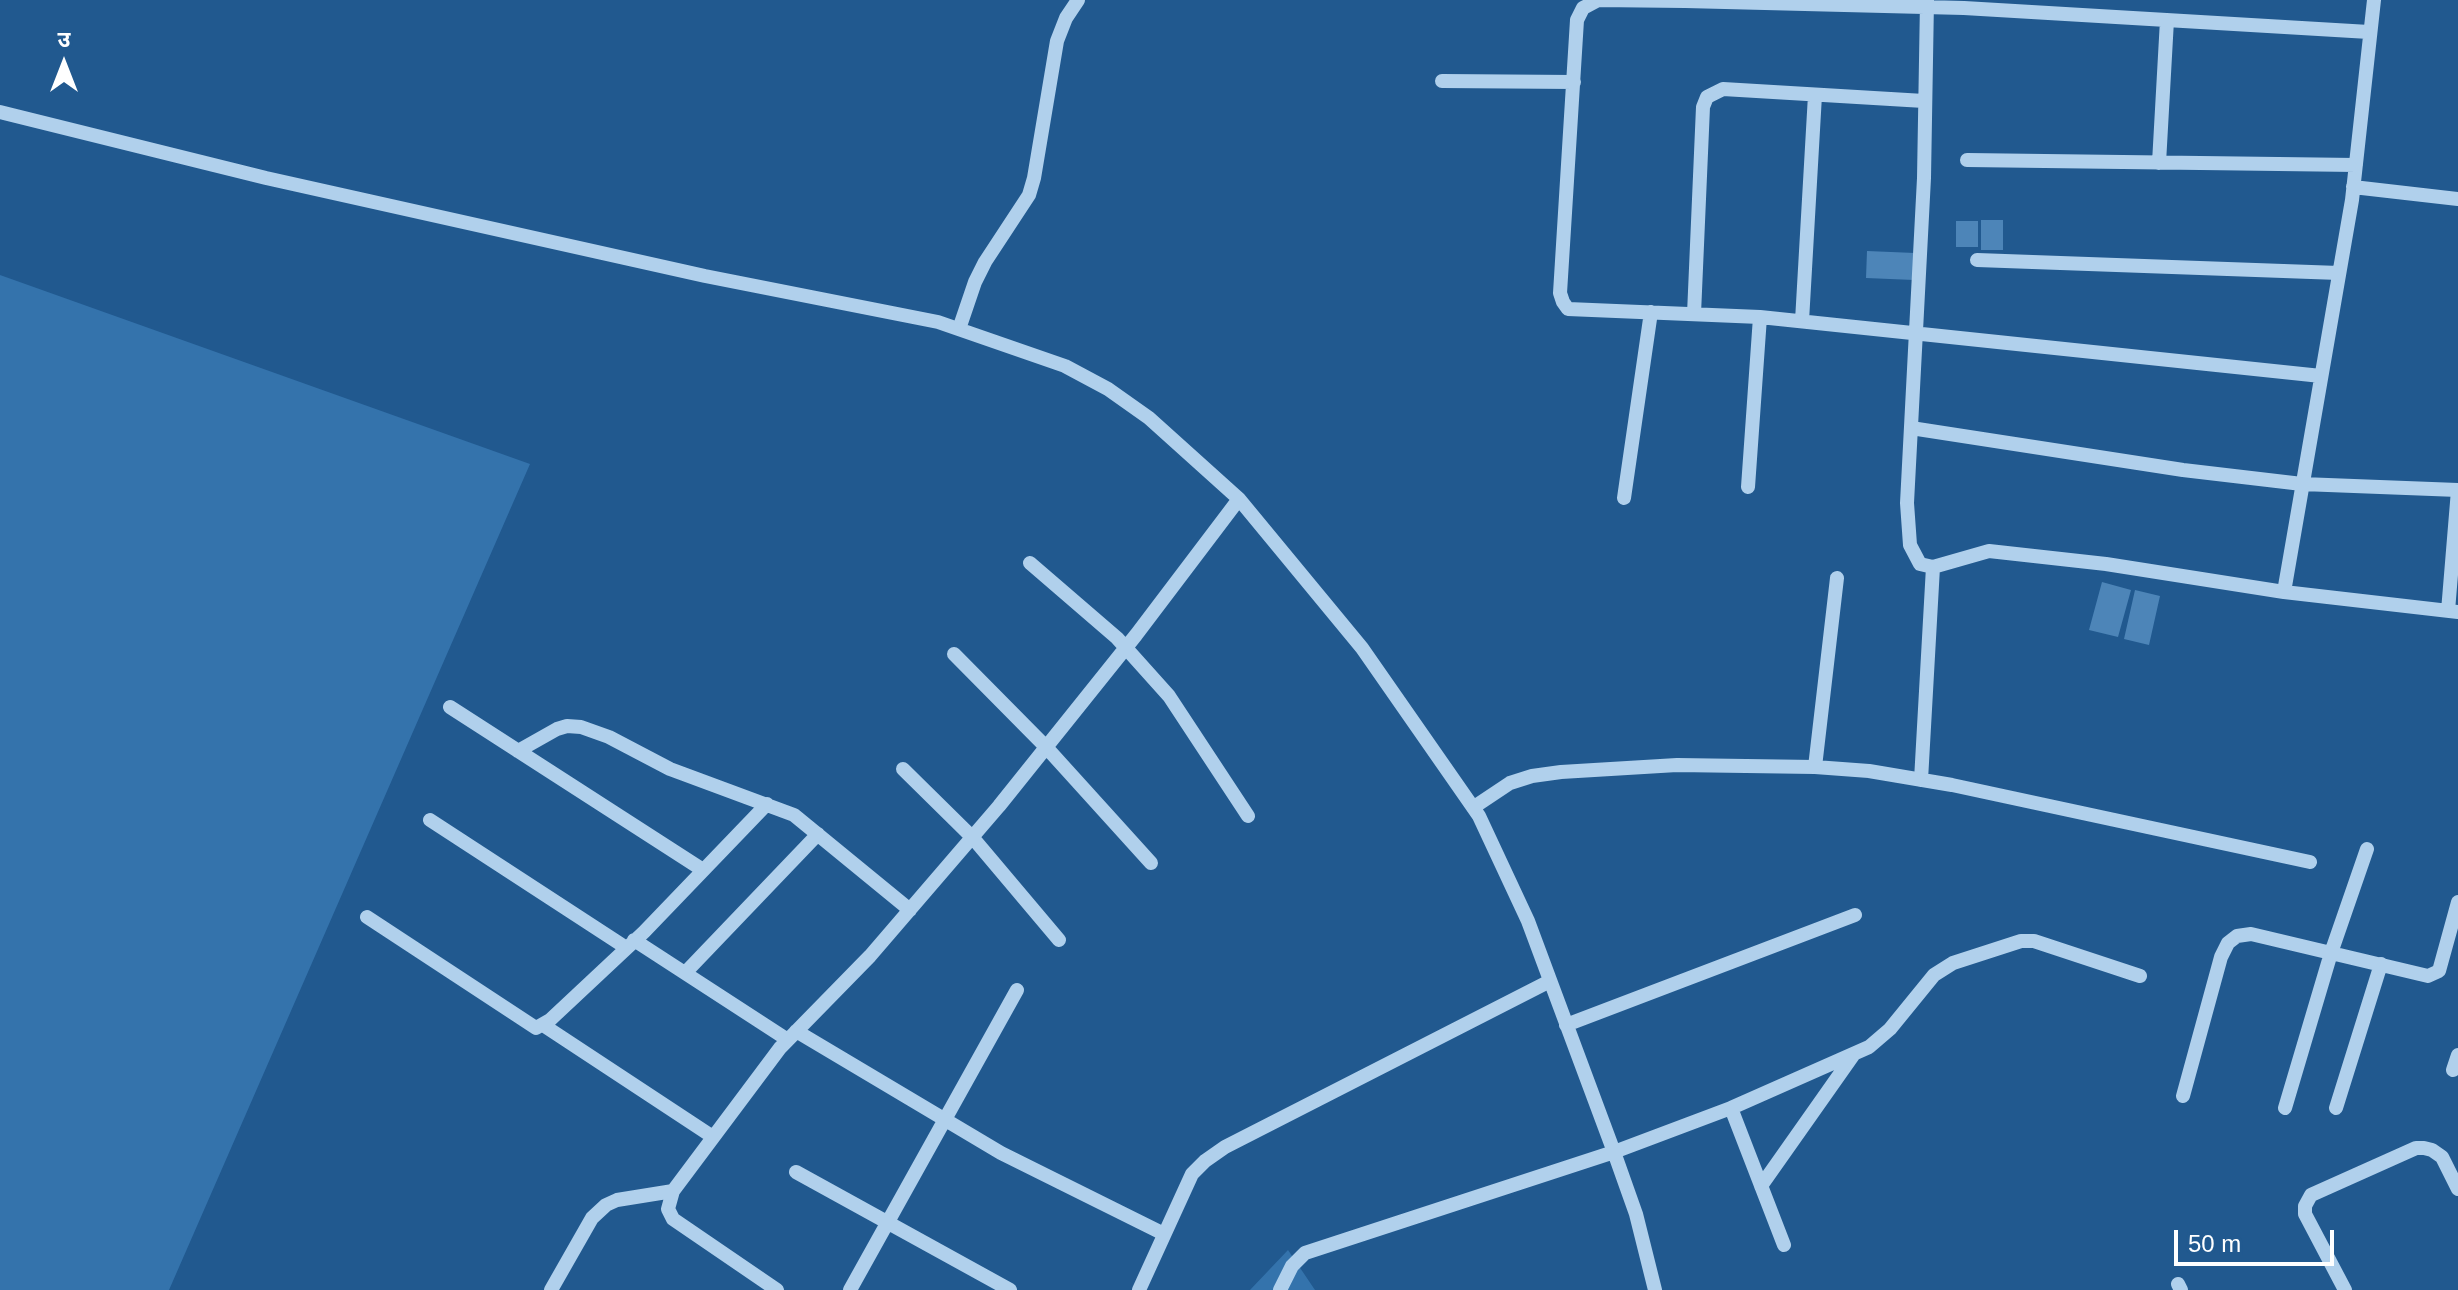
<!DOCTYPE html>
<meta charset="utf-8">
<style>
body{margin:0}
#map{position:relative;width:2458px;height:1290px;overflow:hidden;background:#21598f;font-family:Helvetica,"Noto Sans Devanagari",sans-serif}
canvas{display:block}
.north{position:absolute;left:24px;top:24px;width:80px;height:80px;-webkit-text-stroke:6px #21598f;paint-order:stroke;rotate:0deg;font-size:22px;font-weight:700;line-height:32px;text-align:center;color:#fff}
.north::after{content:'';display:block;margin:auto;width:28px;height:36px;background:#fff;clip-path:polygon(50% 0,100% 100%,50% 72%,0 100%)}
.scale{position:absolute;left:2174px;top:1230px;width:160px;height:36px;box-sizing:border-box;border:4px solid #fff;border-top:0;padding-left:10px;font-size:24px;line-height:28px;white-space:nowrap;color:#fff;-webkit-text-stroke:6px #21598f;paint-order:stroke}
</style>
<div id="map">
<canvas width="2458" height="1290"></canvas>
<div class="north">उ</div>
<div class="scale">50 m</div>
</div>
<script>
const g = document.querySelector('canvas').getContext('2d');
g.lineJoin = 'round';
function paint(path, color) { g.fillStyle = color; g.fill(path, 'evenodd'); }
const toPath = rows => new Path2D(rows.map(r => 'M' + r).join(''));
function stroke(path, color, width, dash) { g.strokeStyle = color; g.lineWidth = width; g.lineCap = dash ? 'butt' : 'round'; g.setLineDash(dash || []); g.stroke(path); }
paint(toPath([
 [0,275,530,464,169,1290,0,1290],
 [1288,1250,1315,1290,1250,1290]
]), '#3473ac');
paint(toPath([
 [1981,220,2003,220,2003,250,1981,250],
 [1956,221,1978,221,1978,247,1956,247],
 [1867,251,1915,253,1914,280,1866,278],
 [2102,582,2131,590,2118,637,2089,630],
 [2135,590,2160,596,2149,645,2124,639]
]), '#4d85b8');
stroke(toPath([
 [1927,1,1924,178,1907,503,1910,545,1920,564,1933,567,1989,551,2106,564,2284,592,2458,612],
 [1442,81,1574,82],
 [0,112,266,178,705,276,938,322,1065,366,1108,389,1149,418,1239,499,1362,648,1479,816,1528,921,1614,1152,1636,1214,1655,1290],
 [1967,160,2356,165],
 [2159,163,2167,20],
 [2353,187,2458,199],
 [1977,260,2339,273],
 [1694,314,1703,107,1707,97,1723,89,1924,101],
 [1802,321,1815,95],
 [959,329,975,282,985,262,1029,195,1034,178,1057,41,1066,18,1078,0],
 [2321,376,1760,317,1568,309,1563,302,1560,293,1577,20,1583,8,1598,0,1685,1,1964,8,2369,32],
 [1911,428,2183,470,2302,484,2458,490],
 [1748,487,1760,317],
 [1624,498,1651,312],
 [1030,563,1117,638,1169,696,1248,816],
 [2284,592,2352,200,2374,0],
 [2448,611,2458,490],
 [954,654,1046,747,1151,863],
 [450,707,703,870],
 [518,751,557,729,567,726,581,727,609,737,670,769,794,815,910,910],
 [1815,767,1837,578],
 [903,769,973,838,1059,940],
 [1921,780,1933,567],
 [1474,807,1510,783,1532,776,1561,772,1677,765,1815,767,1869,771,1952,785,2310,862],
 [430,820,625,947],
 [367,917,536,1028,550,1020,644,932,767,804],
 [634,940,788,1040],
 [685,973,818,834],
 [543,1025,713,1137],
 [1566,1025,1855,915],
 [796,1031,1001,1153,1164,1234],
 [2453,1070,2458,1055],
 [2183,1096,2221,957,2228,943,2237,936,2251,934,2428,976,2439,971,2458,902],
 [1731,1108,1784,1245],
 [2285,1108,2331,953,2367,849],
 [2336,1108,2381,964],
 [796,1172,1010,1290],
 [1761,1186,1854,1054],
 [2178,1284,2181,1290],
 [551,1290,592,1218,606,1205,617,1200,673,1191],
 [777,1290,673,1219,668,1209,673,1191,780,1048,870,956,999,806,1136,635,1239,499],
 [850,1290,1017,990],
 [1139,1290,1192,1174,1205,1161,1225,1147,1550,981],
 [1280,1290,1292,1266,1305,1253,1614,1152,1731,1108,1869,1047,1890,1029,1934,975,1953,963,2021,941,2034,941,2140,976],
 [2345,1290,2305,1214,2305,1206,2311,1195,2416,1148,2424,1148,2432,1150,2442,1157,2458,1189]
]), '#b0d0ec', 14);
</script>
